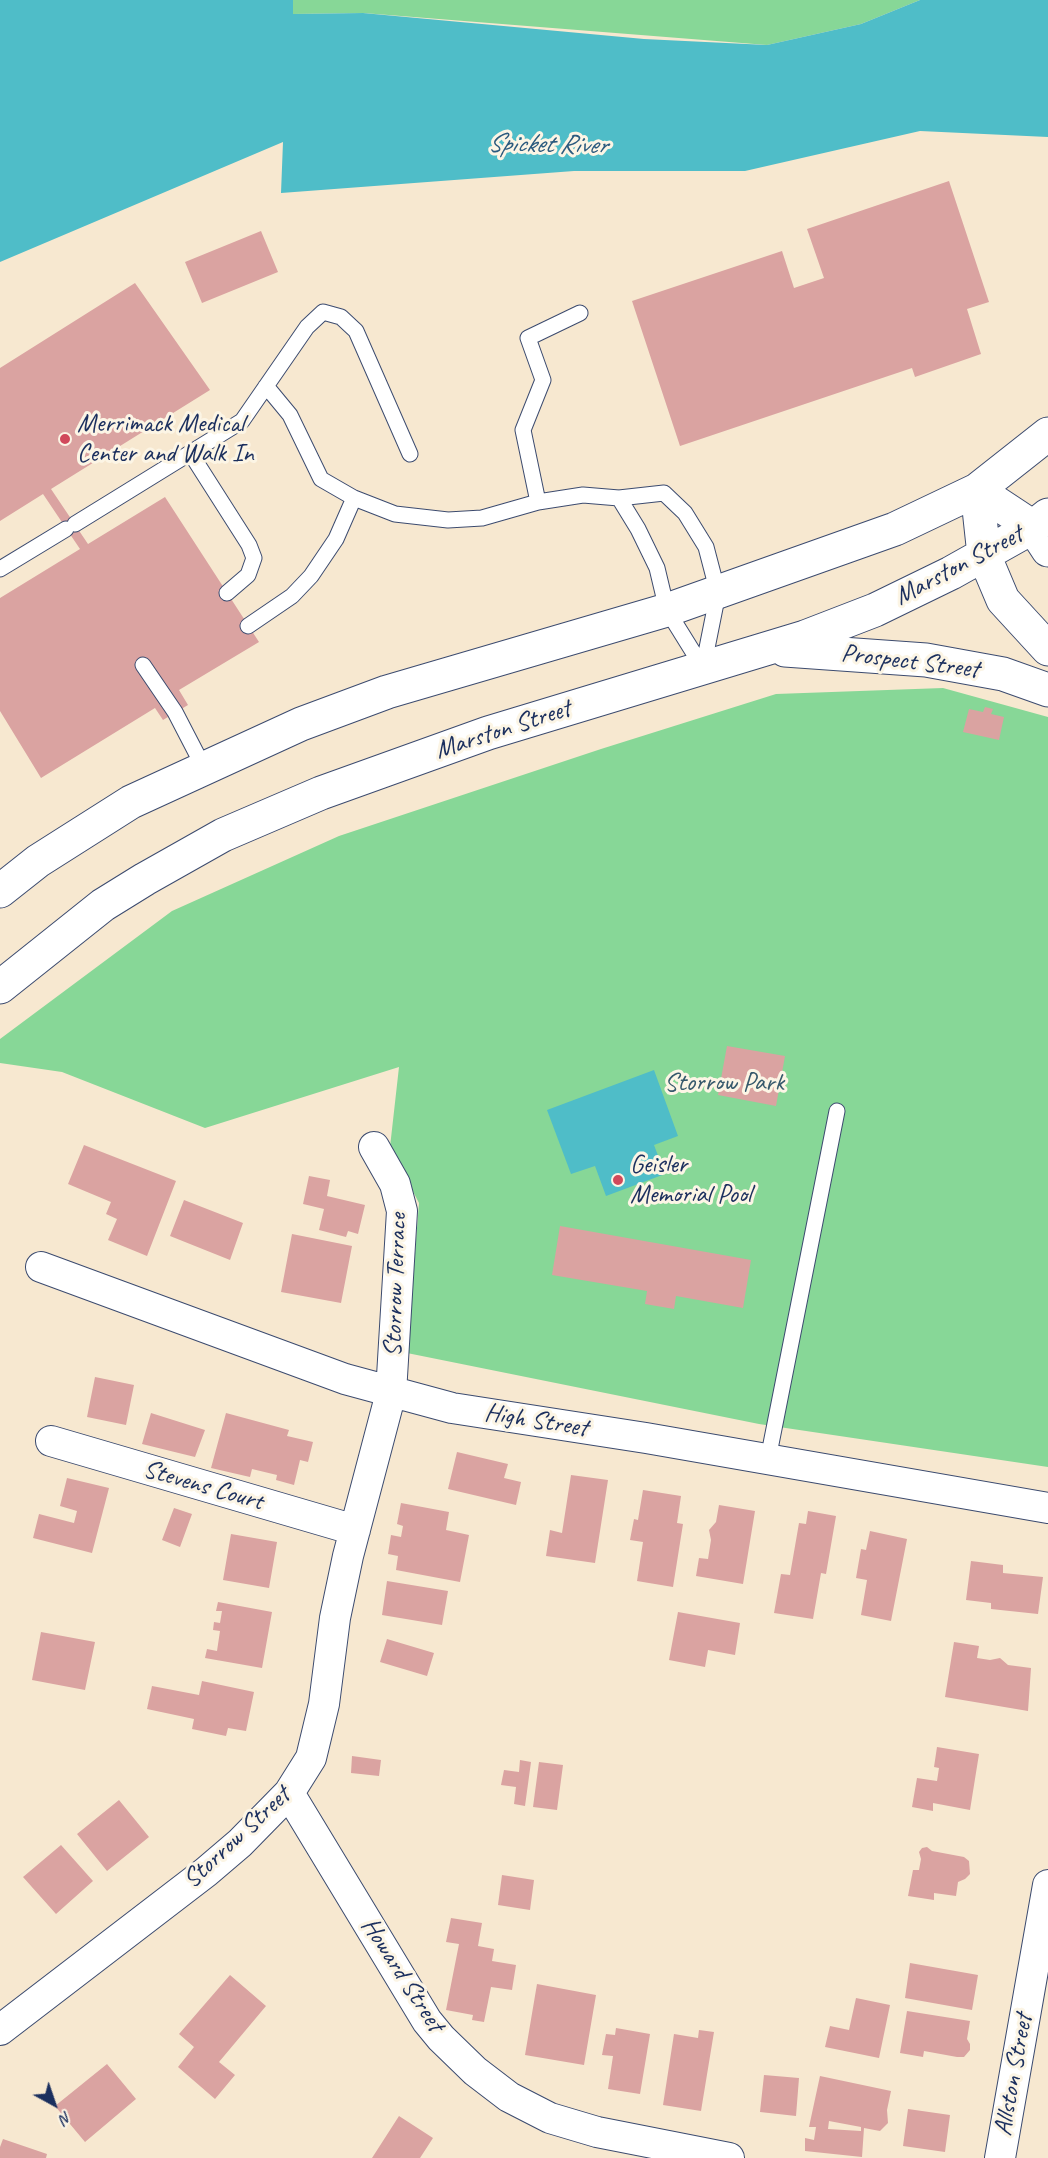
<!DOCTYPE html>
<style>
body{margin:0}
#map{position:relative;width:1048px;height:2158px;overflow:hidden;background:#f7e8d0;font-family:Caveat,sans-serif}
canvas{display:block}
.north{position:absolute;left:24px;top:2074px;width:60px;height:60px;-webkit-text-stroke:4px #fcf5e5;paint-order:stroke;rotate:140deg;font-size:16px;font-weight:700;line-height:24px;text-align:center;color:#1b2f5e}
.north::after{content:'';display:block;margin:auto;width:21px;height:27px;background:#1b2f5e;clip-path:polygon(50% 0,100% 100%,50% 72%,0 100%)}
</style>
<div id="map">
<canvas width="1048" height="2158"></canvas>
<div class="north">N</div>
</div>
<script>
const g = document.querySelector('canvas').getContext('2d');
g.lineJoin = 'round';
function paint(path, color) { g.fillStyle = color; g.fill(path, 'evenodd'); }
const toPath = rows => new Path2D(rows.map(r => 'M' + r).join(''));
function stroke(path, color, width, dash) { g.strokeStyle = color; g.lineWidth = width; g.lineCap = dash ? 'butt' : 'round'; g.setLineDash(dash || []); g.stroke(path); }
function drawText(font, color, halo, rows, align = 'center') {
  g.font = font + ' Caveat,sans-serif'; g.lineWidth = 6; g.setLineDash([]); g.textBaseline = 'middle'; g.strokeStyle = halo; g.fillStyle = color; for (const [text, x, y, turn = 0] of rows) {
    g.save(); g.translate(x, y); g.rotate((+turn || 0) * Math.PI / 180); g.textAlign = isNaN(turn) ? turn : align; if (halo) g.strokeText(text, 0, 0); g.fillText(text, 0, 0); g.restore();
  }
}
paint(toPath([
 [293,0,920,0,861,24,767,45,363,13,293,14],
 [943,688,1048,717,1048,1467,759,1424,407,1353,419,1203,390,1147,399,1067,205,1128,62,1072,0,1063,0,1039,172,911,339,836,601,749,776,694]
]), '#87d797');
paint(toPath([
 [0,0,293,0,293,14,363,13,644,39,767,45,861,24,920,0,1048,0,1048,137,920,131,745,171,574,171,281,193,283,142,0,262],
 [654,1070,678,1136,654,1145,665,1174,606,1196,595,1166,571,1174,547,1110]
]), '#4fbdc8');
paint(toPath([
 [949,181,989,302,967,309,981,354,915,377,912,368,680,446,632,301,782,251,794,288,824,278,807,229],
 [261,231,278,272,202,303,185,262],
 [135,283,210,390,51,489,88,544,165,497,259,642,179,690,188,705,163,720,155,708,41,778,0,711,0,598,80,549,43,494,0,521,0,368],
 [985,707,993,709,991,714,1004,717,999,740,963,732,969,709,983,712],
 [727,1046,785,1056,776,1106,718,1095],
 [84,1145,176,1181,147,1256,108,1240,117,1219,106,1214,111,1202,68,1184],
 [309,1176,330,1180,327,1196,365,1205,358,1234,348,1231,346,1237,319,1230,324,1209,303,1204],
 [184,1200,243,1223,230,1260,170,1236],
 [560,1226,751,1260,743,1308,676,1296,674,1309,645,1304,647,1291,552,1275],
 [292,1234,352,1246,341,1303,281,1292],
 [95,1377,134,1385,126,1425,87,1417],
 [151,1413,205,1430,195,1457,142,1444],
 [226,1413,289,1430,287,1436,313,1442,308,1462,300,1460,294,1485,276,1480,277,1475,252,1469,250,1477,211,1468],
 [457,1452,508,1464,504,1478,521,1482,516,1505,448,1489],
 [571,1475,608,1480,595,1563,546,1556,550,1530,562,1533],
 [67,1478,109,1488,92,1553,33,1538,39,1514,74,1523,77,1511,60,1506],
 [643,1490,681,1496,677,1523,683,1524,673,1587,637,1581,643,1542,630,1540,634,1519,638,1520],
 [401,1503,449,1512,446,1530,469,1535,460,1582,396,1570,398,1556,388,1554,391,1535,401,1537,403,1526,397,1524],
 [719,1505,755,1511,743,1584,696,1576,699,1558,708,1559,711,1540,709,1530,716,1522],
 [174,1508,192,1514,180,1547,162,1540],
 [808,1511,836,1516,826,1574,821,1573,813,1619,774,1613,781,1574,790,1575,799,1523,806,1524],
 [870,1531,907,1539,891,1621,861,1615,867,1580,856,1578,861,1549,866,1550],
 [231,1534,277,1542,269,1588,223,1580],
 [971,1561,1003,1565,1003,1573,1043,1577,1038,1614,991,1609,991,1603,966,1600],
 [387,1581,448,1591,442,1625,382,1615],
 [218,1602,272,1612,262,1668,205,1658,207,1649,217,1651,220,1631,213,1630,214,1622,220,1623,222,1611,216,1611],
 [678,1612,740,1623,735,1655,708,1650,705,1667,669,1660],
 [41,1632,95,1642,85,1690,32,1680],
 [387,1639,434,1653,427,1676,380,1662],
 [954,1642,979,1646,977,1658,990,1660,1000,1658,1008,1665,1031,1668,1028,1711,945,1697],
 [202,1681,254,1692,246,1731,228,1728,226,1736,192,1729,194,1719,147,1709,152,1686,199,1695],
 [937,1747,979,1754,970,1810,933,1803,933,1811,912,1807,917,1778,937,1781,939,1768,934,1767],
 [352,1756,381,1760,379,1776,351,1773],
 [520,1760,531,1762,525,1806,514,1804,516,1787,501,1785,504,1770,519,1772],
 [539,1762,563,1765,557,1810,533,1807],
 [119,1800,149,1837,107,1871,77,1834],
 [61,1845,93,1881,56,1914,23,1877],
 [927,1847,932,1851,964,1857,969,1861,970,1874,965,1879,958,1882,956,1896,934,1893,934,1900,908,1896,913,1870,919,1870,921,1859,919,1852,922,1848],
 [502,1875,534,1880,530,1910,498,1905],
 [451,1918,482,1923,478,1946,494,1949,492,1961,516,1965,512,1990,491,1987,484,2022,472,2020,473,2015,446,2010,459,1944,446,1942],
 [910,1963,978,1975,972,2010,905,1998],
 [230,1975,266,2006,219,2062,235,2075,215,2099,178,2067,194,2047,179,2034],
 [537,1984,596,1995,584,2065,525,2055],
 [856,1998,890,2005,879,2058,825,2047,830,2026,849,2030],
 [907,2011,970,2021,967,2039,970,2044,970,2050,964,2057,957,2057,924,2051,923,2057,900,2053],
 [616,2028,650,2034,640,2094,608,2089,613,2056,602,2055,606,2034,615,2035],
 [699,2030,714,2032,701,2111,663,2105,674,2034,698,2038],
 [107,2064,136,2099,85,2142,55,2106],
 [764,2075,799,2078,796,2116,760,2112],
 [820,2076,891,2091,887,2110,888,2123,880,2131,864,2128,862,2157,805,2151,805,2138,814,2140,816,2127,809,2127],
 [829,2121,861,2127,861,2131,828,2129],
 [908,2109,950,2115,945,2152,903,2146],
 [399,2116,433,2138,420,2158,372,2158],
 [3,2139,47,2154,46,2158,0,2158,0,2147]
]), '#daa3a1');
const lane = toPath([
 [266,386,290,415,321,479,354,498,395,514,448,520,482,518,538,502,583,495,619,498,664,493,685,513,706,547,718,593,703,668],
 [191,454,249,545,254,558,248,575,227,593],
 [619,498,638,529,657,568,667,610,703,668],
 [538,502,523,430,543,380,528,338,580,313],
 [75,524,242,421,307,327,323,312,341,317,356,331,410,454],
 [0,569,66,529],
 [248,626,292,596,311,576,336,539,354,498],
 [143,665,175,712,204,768],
 [768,1459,837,1111]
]);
const street = toPath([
 [41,1267,345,1379,452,1408,646,1438,1048,1508],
 [51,1441,355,1530],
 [289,1793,427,2021,441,2038,475,2071,509,2097,550,2118,597,2132,729,2158],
 [0,2030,206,1872,240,1843,289,1793,311,1758,324,1704,335,1618,348,1556,391,1393,402,1211,395,1184,374,1147],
 [1000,2158,1048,1885]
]);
const secondary = toPath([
 [977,490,984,555,1003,600,1048,649],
 [977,490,1033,527,1048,550],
 [785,650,926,660,1003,674,1048,690],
 [0,891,38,861,131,802,301,724,387,692,667,610,895,529,977,490,1048,434],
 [0,987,103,905,145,879,223,835,321,793,488,733,805,637,875,610,951,573,1033,527,1048,515]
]);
stroke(lane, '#3c4b6f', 17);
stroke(street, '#3c4b6f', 32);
stroke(secondary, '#3c4b6f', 35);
stroke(lane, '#fff', 15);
stroke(street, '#fff', 30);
stroke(secondary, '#fff', 33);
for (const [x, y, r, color] of [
 [65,439,6,"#d1495b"],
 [618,1180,6,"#d1495b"]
]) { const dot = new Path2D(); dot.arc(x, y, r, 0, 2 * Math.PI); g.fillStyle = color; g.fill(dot); stroke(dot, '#fcf5e5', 2); }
drawText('26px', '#1b2f5e', '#fcf5e5', [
 ["Merrimack Medical",77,424],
 ["Center and Walk In",77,454],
 ["Geisler",630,1165],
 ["Memorial Pool",630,1195]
], 'left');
drawText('26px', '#1b2f5e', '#fcf5e5', [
 ["Marston Street",959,566,-28],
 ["Prospect Street",910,662,7],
 ["Marston Street",503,730,-18],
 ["Storrow Terrace",396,1285,-88],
 ["High Street",536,1421,9],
 ["Stevens Court",203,1486,16],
 ["Storrow Street",237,1838,-43],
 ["Howard Street",402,1975,57],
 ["Allston Street",1014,2075,-80]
]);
drawText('26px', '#36596c', '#fcf5e5', [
 ["Storrow Park",724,1083]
]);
drawText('italic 27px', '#2b5a7e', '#fcf5e5', [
 ["Spicket River",547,145,1]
]);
</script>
